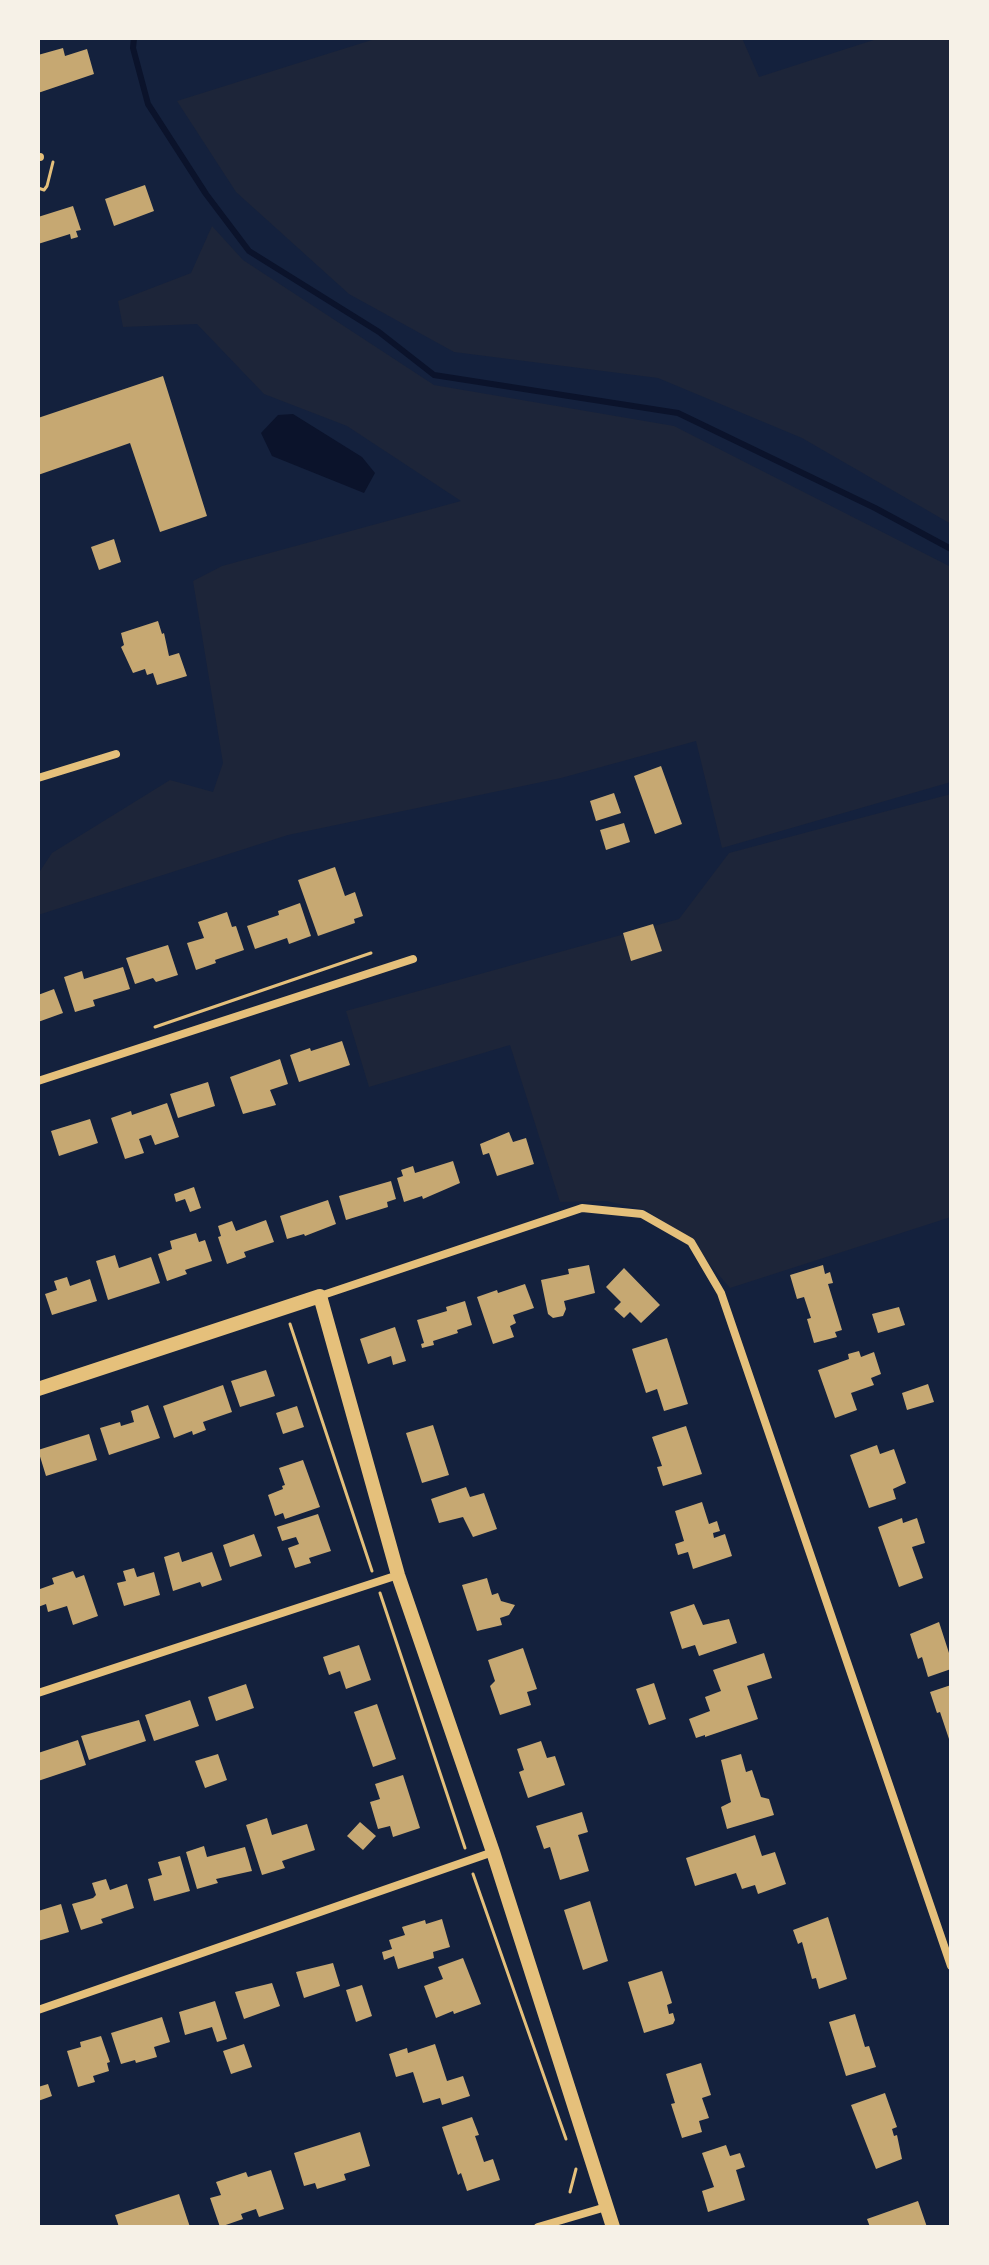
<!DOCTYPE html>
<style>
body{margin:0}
#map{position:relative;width:989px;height:2265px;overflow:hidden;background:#14213d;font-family:"Source Serif 4",serif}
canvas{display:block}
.frame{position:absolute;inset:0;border:40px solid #f6f1e7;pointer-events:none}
</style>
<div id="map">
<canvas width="989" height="2265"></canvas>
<div class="frame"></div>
</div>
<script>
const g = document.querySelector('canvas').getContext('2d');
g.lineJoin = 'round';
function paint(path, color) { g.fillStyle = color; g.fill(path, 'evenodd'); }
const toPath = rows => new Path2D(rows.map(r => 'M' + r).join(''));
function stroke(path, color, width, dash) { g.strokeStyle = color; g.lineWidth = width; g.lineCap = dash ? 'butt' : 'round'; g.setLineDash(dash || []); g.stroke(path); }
paint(toPath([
 [378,38,742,38,759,77,880,38,951,38,951,524,802,438,658,378,454,352,349,294,236,192,177,101],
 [212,226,243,260,434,385,674,426,951,567,951,782,722,848,696,741,561,778,288,835,38,915,38,874,52,853,170,780,213,792,223,763,193,581,222,566,461,501,347,426,264,394,197,324,123,327,118,301,191,273],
 [951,794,951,1217,730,1288,685,1236,646,1210,606,1201,560,1202,510,1045,369,1087,346,1011,679,919,729,853]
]), '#1d2539');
paint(toPath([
 [293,414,362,457,375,473,364,493,272,456,261,433,278,415]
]), '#0b132b');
stroke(toPath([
 [134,38,133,48,148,104,206,194,249,251,379,332,434,375,678,413,875,508,951,549]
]), '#0b132b', 6);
paint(toPath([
 [63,48,65,56,87,49,94,74,38,93,38,55],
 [145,185,154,211,114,226,105,199],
 [73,206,81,230,76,231,78,237,71,239,70,234,38,244,38,217],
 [163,376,207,516,160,532,130,443,38,475,38,418],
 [114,539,121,562,99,570,91,547],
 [158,621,162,634,164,633,169,656,179,653,187,676,157,685,153,673,147,675,145,669,133,673,121,647,124,645,121,633],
 [661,766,682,824,655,834,634,776],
 [614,793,621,813,596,821,590,801],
 [624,823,630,842,606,850,600,830],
 [335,867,345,896,355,892,363,916,354,919,355,923,318,936,298,880],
 [300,903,311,936,289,944,287,938,255,949,247,926,279,915,278,911],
 [227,912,232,927,236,926,244,950,215,960,216,963,196,970,187,943,204,938,198,922],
 [653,924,662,951,631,961,623,933],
 [168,945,178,975,156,982,153,978,135,984,126,958],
 [123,967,130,989,93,1000,95,1006,75,1012,64,977,82,971,84,979],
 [54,989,63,1013,38,1022,38,995],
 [342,1041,350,1065,299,1082,290,1055,310,1048,311,1051],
 [280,1059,288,1084,270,1090,276,1105,243,1114,230,1077],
 [208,1082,215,1106,178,1118,170,1094],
 [167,1103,179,1137,155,1145,151,1135,139,1139,144,1153,125,1159,111,1118,131,1111,132,1115],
 [90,1119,98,1143,59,1156,51,1131],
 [509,1132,513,1142,526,1138,534,1164,497,1176,489,1153,483,1155,480,1144],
 [453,1161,460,1183,423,1199,422,1196,404,1202,397,1178,403,1176,401,1170,413,1166,415,1173],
 [391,1181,396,1199,387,1202,388,1207,346,1220,339,1196],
 [194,1187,201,1208,190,1212,185,1199,176,1202,174,1194],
 [328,1200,336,1224,305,1236,304,1234,287,1239,280,1216],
 [266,1220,274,1242,244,1252,246,1257,227,1264,218,1237,221,1236,218,1226,232,1221,236,1231],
 [196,1233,199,1242,205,1240,212,1261,185,1270,187,1274,167,1281,158,1254,172,1249,170,1241],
 [115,1255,119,1268,151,1257,160,1283,108,1300,96,1261],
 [589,1265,595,1293,564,1301,566,1309,563,1316,553,1318,548,1314,541,1280,569,1274,568,1269],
 [823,1265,825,1274,830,1272,833,1283,828,1284,842,1330,835,1332,837,1337,814,1343,807,1319,811,1318,804,1297,797,1299,790,1275],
 [624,1268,660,1305,641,1323,630,1312,624,1318,614,1309,621,1302,606,1287],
 [67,1277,70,1286,90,1279,97,1301,52,1315,45,1294,57,1290,54,1281],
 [525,1284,534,1308,513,1315,516,1323,510,1326,514,1337,493,1344,477,1297,497,1290,498,1293],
 [465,1301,472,1325,457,1330,458,1333,433,1341,434,1345,422,1348,421,1344,424,1343,417,1320,447,1311,446,1307],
 [899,1307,905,1325,878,1333,872,1314],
 [395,1327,406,1361,393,1365,391,1356,368,1364,360,1339],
 [667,1338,688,1404,664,1411,657,1389,646,1393,632,1349],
 [859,1351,861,1357,874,1352,881,1374,871,1378,874,1385,851,1393,857,1410,835,1418,818,1370,849,1359,848,1354],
 [266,1370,275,1396,240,1407,231,1381],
 [928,1384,934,1402,907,1410,902,1393],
 [223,1385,232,1412,203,1422,206,1430,193,1435,192,1431,174,1438,163,1406],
 [148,1405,160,1438,109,1455,100,1428,120,1422,121,1426,134,1422,131,1411],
 [297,1406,304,1427,283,1434,276,1413],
 [433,1425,449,1475,422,1483,406,1433],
 [686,1426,702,1474,663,1486,657,1467,662,1466,652,1437],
 [89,1434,97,1460,46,1476,38,1450],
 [877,1445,880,1454,894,1449,906,1483,893,1489,896,1499,869,1508,850,1455],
 [303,1460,320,1507,285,1519,283,1513,275,1516,268,1495,283,1489,282,1486,285,1485,279,1468],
 [466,1487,470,1497,484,1493,497,1529,473,1537,463,1517,439,1523,431,1499],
 [702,1502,709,1524,717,1521,720,1531,713,1533,714,1538,725,1534,732,1556,693,1569,688,1552,678,1555,675,1544,684,1541,675,1511],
 [318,1514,331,1551,309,1558,311,1563,295,1568,288,1548,299,1544,296,1537,282,1541,277,1527],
 [902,1518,903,1523,917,1518,925,1543,912,1547,923,1578,899,1587,878,1527],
 [254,1534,262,1556,230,1567,223,1545],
 [179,1552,182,1562,212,1552,222,1580,202,1587,200,1582,173,1591,164,1557],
 [134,1568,137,1577,154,1572,160,1595,124,1606,117,1583,126,1581,123,1571],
 [73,1571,76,1578,84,1575,98,1616,73,1625,67,1606,48,1612,46,1604,38,1607,40,1589,54,1584,52,1578],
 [487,1578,492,1595,498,1593,501,1601,515,1605,509,1615,500,1618,502,1625,477,1631,462,1585],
 [694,1604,703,1625,729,1619,737,1643,699,1656,695,1645,682,1649,670,1612],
 [939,1622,949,1653,951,1652,951,1669,928,1677,922,1657,918,1659,910,1634],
 [359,1645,371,1680,346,1689,340,1671,329,1675,323,1657],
 [523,1648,537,1689,527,1692,531,1705,500,1715,490,1686,495,1681,488,1660],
 [764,1653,772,1678,747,1686,758,1719,705,1737,705,1735,696,1738,689,1719,710,1711,705,1697,721,1691,713,1670],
 [654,1683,666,1719,649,1725,636,1689],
 [246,1684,254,1708,216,1721,208,1697],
 [951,1685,951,1742,950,1742,940,1712,937,1713,930,1692],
 [190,1700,199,1726,154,1741,145,1715],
 [377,1704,396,1759,373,1767,354,1712],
 [139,1720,146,1741,89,1760,81,1736],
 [78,1740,86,1765,38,1781,38,1753],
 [541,1741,547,1758,555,1756,565,1785,528,1798,519,1772,524,1770,517,1749],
 [218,1754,227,1780,205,1788,195,1761],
 [741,1754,746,1772,752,1770,761,1797,769,1799,774,1815,727,1829,721,1807,731,1802,721,1760],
 [403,1775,420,1828,393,1837,390,1826,378,1829,370,1802,380,1799,375,1784],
 [582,1812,588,1832,578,1835,589,1871,560,1880,550,1847,544,1849,536,1826],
 [267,1818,272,1835,307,1824,315,1850,282,1861,285,1868,262,1875,246,1825],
 [360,1822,376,1836,363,1850,347,1836],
 [755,1835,762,1856,775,1852,786,1884,758,1894,755,1885,742,1889,736,1873,695,1886,686,1858],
 [204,1846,207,1857,245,1847,252,1871,216,1879,218,1883,197,1889,186,1852],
 [180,1856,190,1891,154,1901,148,1879,162,1875,158,1862],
 [106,1879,110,1890,127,1884,134,1908,101,1919,103,1923,81,1930,72,1904,93,1898,96,1895,92,1883],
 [590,1901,608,1961,583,1970,564,1910],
 [61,1904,69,1932,38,1941,38,1911],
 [828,1917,847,1979,819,1989,816,1978,812,1979,802,1942,798,1944,793,1930],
 [442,1919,450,1947,433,1952,434,1958,398,1969,394,1956,384,1960,382,1952,392,1949,389,1940,405,1935,402,1927,425,1920,426,1924],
 [463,1958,481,2004,454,2014,453,2011,436,2018,424,1986,443,1979,438,1967],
 [333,1963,340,1986,304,1998,296,1972],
 [662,1971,672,2003,667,2005,669,2014,673,2013,675,2020,673,2024,644,2033,628,1982],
 [272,1983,280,2006,244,2019,235,1992],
 [362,1985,372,2016,356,2022,346,1990],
 [215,2001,227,2039,217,2042,212,2027,185,2035,179,2012],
 [855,2014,865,2047,869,2046,876,2067,846,2076,829,2022],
 [162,2017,170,2042,154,2047,157,2057,136,2063,135,2060,121,2064,111,2033],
 [101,2036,110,2062,107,2063,109,2071,93,2076,95,2082,78,2087,67,2051,81,2047,80,2042],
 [244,2044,252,2067,231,2074,223,2051],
 [435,2044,447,2081,463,2076,470,2096,442,2105,440,2098,423,2103,413,2072,396,2077,389,2054,407,2048,408,2053],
 [701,2063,711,2095,702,2098,709,2118,699,2121,702,2132,682,2138,671,2104,675,2103,666,2074],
 [48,2084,52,2096,38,2101,38,2087],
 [885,2093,897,2127,892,2129,894,2136,897,2135,902,2159,876,2169,851,2105],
 [472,2117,479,2135,475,2136,484,2162,493,2159,500,2180,467,2191,461,2173,458,2175,442,2127],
 [360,2132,370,2166,344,2174,346,2180,317,2189,315,2183,304,2186,294,2153],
 [726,2145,730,2156,740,2153,745,2167,736,2170,745,2200,708,2212,702,2191,714,2187,702,2153],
 [271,2170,284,2209,259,2217,256,2209,241,2214,243,2219,220,2227,210,2198,221,2195,216,2182,246,2172,248,2177],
 [179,2194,190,2227,119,2227,115,2215],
 [918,2201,927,2227,870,2227,867,2219]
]), '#c6a872');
stroke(toPath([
 [38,188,44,190,47,186,53,162],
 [155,1027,371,953],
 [290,1324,372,1571],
 [380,1593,465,1848],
 [473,1874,566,2139],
 [570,2192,576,2169]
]), '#e5c07b', 3);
stroke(toPath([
 [38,157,40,157],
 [38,778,116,754],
 [38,1081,413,959],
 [320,1296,582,1208,642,1214,691,1242,721,1293,951,1966],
 [38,1693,398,1575],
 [38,2010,493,1852],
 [538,2227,606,2207]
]), '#e5c07b', 8);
stroke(toPath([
 [38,1389,320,1296,398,1575,493,1852,613,2227]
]), '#e5c07b', 14);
</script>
